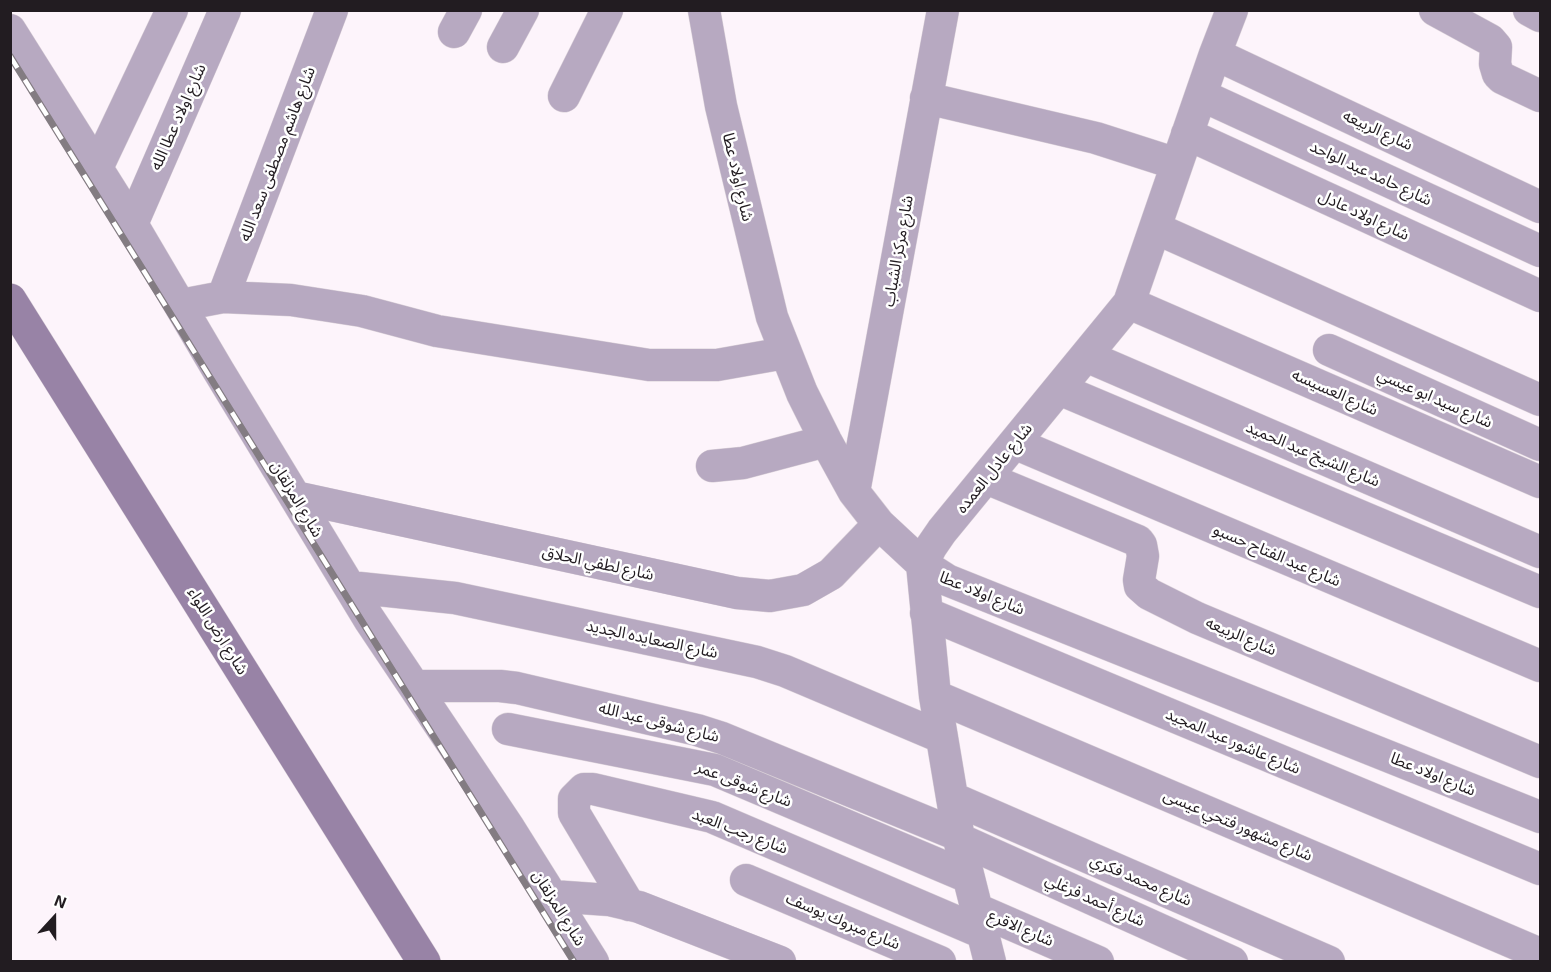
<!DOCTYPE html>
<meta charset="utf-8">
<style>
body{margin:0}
#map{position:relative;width:1551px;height:972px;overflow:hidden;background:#fdf4fb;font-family:"Exo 2",sans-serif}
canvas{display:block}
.frame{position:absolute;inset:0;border:12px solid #221c21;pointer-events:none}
.north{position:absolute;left:24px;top:888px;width:60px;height:60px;-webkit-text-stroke:4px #fff;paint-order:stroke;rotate:21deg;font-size:16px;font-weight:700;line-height:24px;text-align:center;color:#221c21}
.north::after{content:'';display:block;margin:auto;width:21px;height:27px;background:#221c21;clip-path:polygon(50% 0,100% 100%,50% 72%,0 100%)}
</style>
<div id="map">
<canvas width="1551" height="972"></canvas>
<div class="frame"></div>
<div class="north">N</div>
</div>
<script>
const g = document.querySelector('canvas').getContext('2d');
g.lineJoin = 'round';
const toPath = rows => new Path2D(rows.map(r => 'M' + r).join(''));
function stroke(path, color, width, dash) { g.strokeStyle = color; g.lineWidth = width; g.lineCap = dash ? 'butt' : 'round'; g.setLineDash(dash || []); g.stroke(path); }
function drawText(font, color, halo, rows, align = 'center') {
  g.font = font + ' "Exo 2","Noto Sans Arabic",sans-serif'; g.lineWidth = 5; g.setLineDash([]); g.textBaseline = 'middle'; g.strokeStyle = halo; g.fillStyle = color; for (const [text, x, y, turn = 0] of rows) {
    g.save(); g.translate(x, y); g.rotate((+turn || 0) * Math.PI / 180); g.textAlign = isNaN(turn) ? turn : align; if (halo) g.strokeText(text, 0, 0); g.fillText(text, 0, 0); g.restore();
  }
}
const street = toPath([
 [704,10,721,106,772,317,802,393,826,441,854,492,879,524,922,564,947,580,1540,817],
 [1435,10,1490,40,1496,47,1495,64,1498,74,1502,78,1540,96],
 [1529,10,1540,16],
 [10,30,132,224,218,370,369,619,509,828,593,962],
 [454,32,466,10],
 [503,47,523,10],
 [1215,54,1540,207],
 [1201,95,1540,251],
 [564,96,607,10],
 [926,98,1096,138,1177,164],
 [1187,134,1540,296],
 [97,168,172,10],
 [132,224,225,10],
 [1155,228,1540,400],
 [223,297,332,10],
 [1129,303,1540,482],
 [181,305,223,297,291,300,362,311,437,331,649,365,717,365,785,353],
 [1329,350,1540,445],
 [1086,356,1540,552],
 [1059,389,1540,592],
 [1014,443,1540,666],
 [712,466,743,463,826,441],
 [986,478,1138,541,1141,545,1143,556,1139,580,1140,586,1149,594,1197,618,1540,762],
 [854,492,943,10],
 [295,497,737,593,770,596,803,590,831,574,879,524],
 [350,587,455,598,757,662,785,671,941,737],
 [926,613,1540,869],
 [414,686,500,686,517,688,697,730,722,738,958,835],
 [935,696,1540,954],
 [508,729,715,770,968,877],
 [952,798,1329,962],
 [959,839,1232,962],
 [746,880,940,962],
 [552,896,609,900,639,907,780,962],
 [629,905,574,813,574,799,584,789,593,789,712,817,983,933],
 [976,909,1098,962],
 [990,962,959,839,935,696,922,564,931,547,942,531,1129,303,1215,54,1232,10]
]);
const secondary = toPath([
 [10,300,424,962]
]);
stroke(street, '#dad1d8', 33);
stroke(secondary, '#dad1d8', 34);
stroke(street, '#b7a9c1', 32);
stroke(secondary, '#9883a6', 33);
const rail = toPath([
 [10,56,574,962]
]);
stroke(rail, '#837c82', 7);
stroke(rail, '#fff', 4.5, [14]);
drawText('16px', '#221c21', '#fff', [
 ["شارع اولاد عطا الله",178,117,-66],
 ["شارع الربيعه",1378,130,25],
 ["شارع هاشم مصطفى سعد الله",277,154,-69],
 ["شارع حامد عبد الواحد",1371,173,25],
 ["شارع اولاد عطا",738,177,77],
 ["شارع اولاد عادل",1364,215,25],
 ["شارع مركز الشباب",898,251,-80],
 ["شارع العسيسه",1335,392,24],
 ["شارع سيد ابو عيسي",1435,398,24],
 ["شارع الشيخ عبد الحميد",1313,454,23],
 ["شارع عادل العمده",994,468,-51],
 ["شارع المزلقان",297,499,59],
 ["شارع عبد الفتاح حسبو",1277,555,23],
 ["شارع لطفي الحلاق",598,563,12],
 ["شارع اولاد عطا",982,593,22],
 ["شارع ارض اللواء",218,631,58],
 ["شارع الربيعه",1241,636,23],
 ["شارع الصعايده الجديد",652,639,12],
 ["شارع شوقى عبد الله",659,722,14],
 ["شارع عاشور عبد المجيد",1233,741,23],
 ["شارع اولاد عطا",1433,774,22],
 ["شارع شوقى عمر",744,784,21],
 ["شارع مشهور فتحي عيسى",1238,825,23],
 ["شارع رجب العبد",740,831,21],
 ["شارع محمد فكري",1141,880,23],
 ["شارع أحمد فرغلي",1095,900,24],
 ["شارع المزلقان",559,908,58],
 ["شارع مبروك يوسف",843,921,23],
 ["شارع الاقرع",1021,928,23]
]);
</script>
